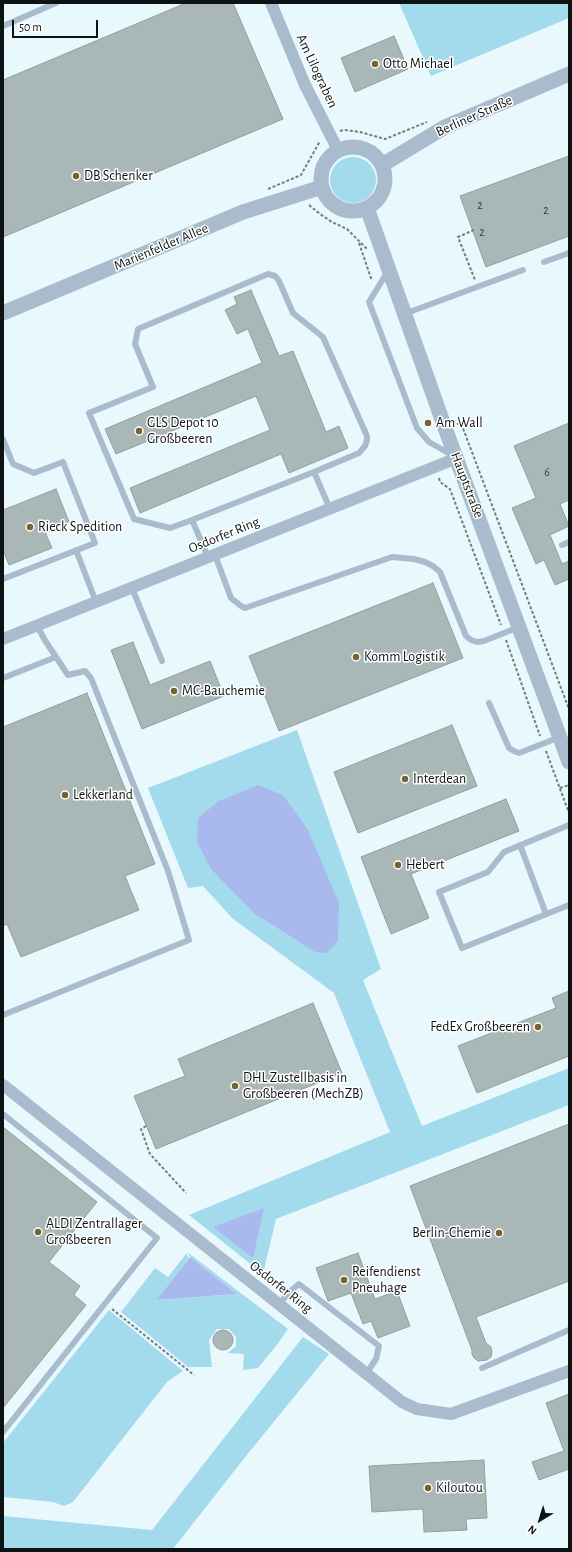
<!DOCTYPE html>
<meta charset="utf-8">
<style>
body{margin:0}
#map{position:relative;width:572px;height:1552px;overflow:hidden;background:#e9f8fc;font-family:"Alegreya Sans",sans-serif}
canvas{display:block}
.frame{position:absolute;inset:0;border:4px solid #0d1213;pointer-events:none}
.north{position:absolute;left:520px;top:1500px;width:40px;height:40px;-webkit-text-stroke:3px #fff;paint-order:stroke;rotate:218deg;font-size:11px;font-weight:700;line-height:16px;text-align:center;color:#0d1213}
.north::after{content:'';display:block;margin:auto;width:14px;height:18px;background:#0d1213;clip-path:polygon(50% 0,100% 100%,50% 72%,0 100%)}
.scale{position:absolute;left:12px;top:20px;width:86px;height:18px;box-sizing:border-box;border:2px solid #0d1213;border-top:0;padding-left:5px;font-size:12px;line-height:14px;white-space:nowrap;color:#0d1213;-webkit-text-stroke:3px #fff;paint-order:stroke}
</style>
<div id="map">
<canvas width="572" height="1552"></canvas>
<div class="frame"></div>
<div class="north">N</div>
<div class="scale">50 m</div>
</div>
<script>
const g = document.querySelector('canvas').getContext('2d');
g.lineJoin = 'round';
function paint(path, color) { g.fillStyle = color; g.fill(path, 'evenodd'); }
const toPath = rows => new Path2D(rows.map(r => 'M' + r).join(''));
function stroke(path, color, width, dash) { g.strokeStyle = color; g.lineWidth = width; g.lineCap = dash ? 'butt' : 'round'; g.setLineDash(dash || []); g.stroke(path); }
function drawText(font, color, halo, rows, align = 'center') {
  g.font = font + ' "Alegreya Sans",sans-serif'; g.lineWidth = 3; g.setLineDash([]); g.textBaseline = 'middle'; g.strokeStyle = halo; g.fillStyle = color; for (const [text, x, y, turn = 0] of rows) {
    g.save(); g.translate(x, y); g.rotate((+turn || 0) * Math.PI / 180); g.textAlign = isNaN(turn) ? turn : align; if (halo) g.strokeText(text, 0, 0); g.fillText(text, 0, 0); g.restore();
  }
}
paint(toPath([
 [399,3,569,3,569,18,431,76],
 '330 180a23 23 0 1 1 46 0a23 23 0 1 1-46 0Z',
 [297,730,381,969,363,980,422,1126,569,1068,569,1105,276,1219,263,1274,189,1215,390,1132,334,993,232,918,203,886,188,888,148,788],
 [187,1252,288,1329,279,1342,258,1368,243,1370,244,1354,228,1353,236,1346,236,1337,229,1329,217,1329,209,1340,212,1367,188,1367,121,1312,155,1268,168,1277,186,1254,189,1258,158,1300,237,1294,190,1257],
 [109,1310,183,1371,167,1382,73,1502,64,1506,53,1502,3,1497,3,1443],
 [303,1337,329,1354,246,1456,173,1549,3,1549,3,1516,152,1530]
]), '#a3dbed');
paint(toPath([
 [258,785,283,795,308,830,339,903,338,941,327,953,315,952,254,913,211,869,197,842,198,818,219,801],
 [264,1208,253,1258,213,1227],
 [190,1257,237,1294,157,1300]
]), '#aab9ed');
const building = toPath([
 [186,3,233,3,283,119,3,237,3,80,186,3],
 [394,36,408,69,355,92,341,58,394,36],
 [569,156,569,236,486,267,460,196,569,156],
 [251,290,279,356,293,351,326,432,339,426,348,448,289,473,281,454,140,513,130,488,270,430,256,396,116,454,105,429,262,363,248,329,237,334,225,310,237,304,234,297,251,290],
 [569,423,569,500,560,504,569,526,550,535,562,564,569,561,569,579,555,585,544,560,536,564,512,508,536,498,514,446,569,423],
 [56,489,69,522,45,532,52,548,9,565,3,550,3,510,56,489],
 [433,583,463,658,279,731,249,656,433,583],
 [133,642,150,685,210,661,224,696,142,729,111,650,133,642],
 [87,693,155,864,125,876,139,910,21,957,7,924,3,926,3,727,87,693],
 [452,725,477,786,358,833,334,772,452,725],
 [506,799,519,831,411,874,429,918,391,934,361,857,506,799],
 [569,991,569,1056,477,1093,458,1046,556,1008,552,998,569,991],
 [313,1003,342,1073,156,1149,134,1096,185,1076,178,1059,313,1003],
 [569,1124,569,1281,476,1317,486,1343,491,1347,492,1352,491,1357,487,1360,478,1361,474,1358,472,1354,472,1350,410,1186,569,1124],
 [3,1127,97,1202,49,1262,80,1286,74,1295,86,1305,3,1408,3,1127],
 [358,1253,375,1299,397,1291,410,1326,378,1338,371,1321,363,1324,351,1293,328,1301,316,1268,358,1253],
 '213 1340a10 10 0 1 1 20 0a10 10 0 1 1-20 0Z',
 [569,1394,569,1469,539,1480,532,1462,564,1451,546,1403,569,1394],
 [484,1460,487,1518,466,1519,467,1530,424,1532,423,1509,372,1512,369,1466,484,1460]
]);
paint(building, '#a9b8b7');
stroke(building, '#909f9e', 1);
stroke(toPath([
 [340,131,344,130,360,132,385,139,427,122],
 [268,189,301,175,320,141],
 [309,205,320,214,332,222,347,229,367,249],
 [474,230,458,237,475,280],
 [359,243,372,281],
 [457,424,461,423,569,709],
 [439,478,440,482,450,489,501,625],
 [506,640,540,736],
 [546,751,569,813],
 [560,788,569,785],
 [146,1126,141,1129,150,1154,186,1193],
 [112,1309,194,1375]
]), '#737d7f', 2, [3, 2]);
stroke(toPath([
 [3,26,56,3],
 [544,262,569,253],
 [388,271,369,302,417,428,429,442,452,455],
 [404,314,523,270],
 [3,439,13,464,34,473,63,462,95,543,3,579],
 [192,520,170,528,134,519,89,413,153,387,135,344,138,329,268,274,275,276,279,281,293,313,323,337,367,436,367,440,365,446,359,453,314,472],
 [562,545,569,542],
 [76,550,96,602],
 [215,555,231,598,241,606,245,608,392,557,414,559,425,562,433,566,440,572,466,636,471,640,477,642,484,641,519,627],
 [208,557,192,520,314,472,330,509],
 [132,588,162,661],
 [3,678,56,657],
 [489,703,509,748,514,751,519,753,560,737],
 [569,825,504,852,488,872,439,892,462,948,569,905],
 [520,845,546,914],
 [3,1015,189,940,168,871,91,678,85,671,68,675,46,642,37,626],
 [3,1114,157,1238,3,1432],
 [279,1305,288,1293,299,1284,379,1346,376,1359,366,1374],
 [482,1368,569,1330]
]), '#a8bcce', 6);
stroke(toPath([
 [271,3,305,85,338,150],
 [3,639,457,458],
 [3,1085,402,1402,417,1409,451,1414,569,1371]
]), '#a8bcce', 12);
stroke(toPath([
 '321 179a32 32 0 1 1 64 0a32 32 0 1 1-64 0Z',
 [382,165,445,127,569,74],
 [367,208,445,428,569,762],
 [3,313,243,212,322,187]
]), '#a8bcce', 15);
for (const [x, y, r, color] of [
 [375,64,4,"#776332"],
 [76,176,4,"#776332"],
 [428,423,4,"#776332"],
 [139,431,4,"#776332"],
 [30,527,4,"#776332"],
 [356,657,4,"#776332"],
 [174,691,4,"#776332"],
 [405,779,4,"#776332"],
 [65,795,4,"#776332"],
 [398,865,4,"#776332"],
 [538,1027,4,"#776332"],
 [235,1086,4,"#776332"],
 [38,1232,4,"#776332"],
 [499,1233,4,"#776332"],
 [344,1280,4,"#776332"],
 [428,1488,4,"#776332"]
]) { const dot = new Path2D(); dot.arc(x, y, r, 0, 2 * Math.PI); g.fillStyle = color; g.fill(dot); stroke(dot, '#fff', 1.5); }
drawText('12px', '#343c3c', null, [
 ["2",480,205],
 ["2",546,210],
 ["2",482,232],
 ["6",547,472]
]);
drawText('14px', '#0d1213', '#fff', [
 ["Otto Michael",383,64],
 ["DB Schenker",84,176],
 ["GLS Depot 10",147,423],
 ["Großbeeren",147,439],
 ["Am Wall",436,423],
 ["Rieck Spedition",38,527],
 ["Komm Logistik",364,657],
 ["MC-Bauchemie",182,691],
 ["Interdean",413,779],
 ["Lekkerland",73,795],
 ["Hebert",406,865],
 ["FedEx Großbeeren",530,1027,"right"],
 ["DHL Zustellbasis in",243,1078],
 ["Großbeeren (MechZB)",243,1094],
 ["ALDI Zentrallager",46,1224],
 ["Großbeeren",46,1240],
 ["Berlin-Chemie",491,1233,"right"],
 ["Reifendienst",352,1272],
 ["Pneuhage",352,1288],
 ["Kiloutou",436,1488]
], 'left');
drawText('14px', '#0d1213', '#fff', [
 ["Am Lilograben",317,71,65],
 ["Berliner Straße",474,116,-24],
 ["Marienfelder Allee",161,247,-23],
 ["Hauptstraße",467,485,69],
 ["Osdorfer Ring",224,535,-22],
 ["Osdorfer Ring",281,1287,38]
]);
</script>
